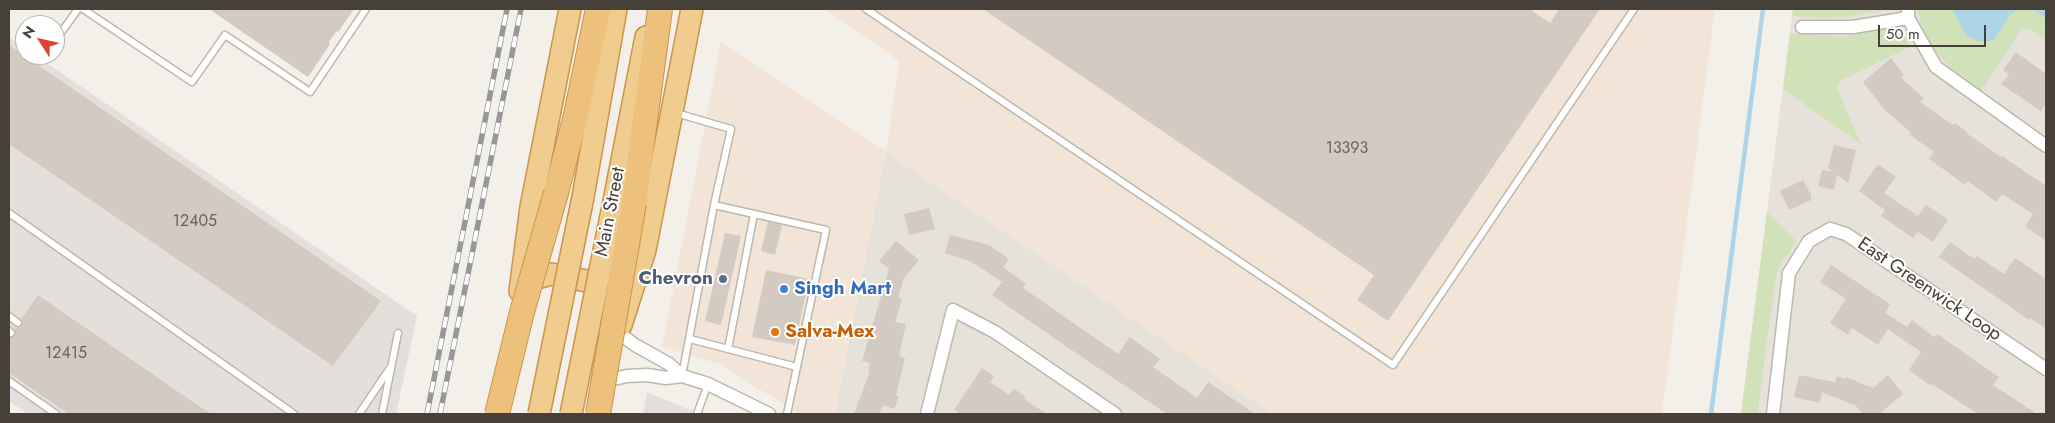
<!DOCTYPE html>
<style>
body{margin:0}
#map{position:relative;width:2055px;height:423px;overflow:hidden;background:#f3f0ea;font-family:Jost,sans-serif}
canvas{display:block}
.frame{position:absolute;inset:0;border:10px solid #464039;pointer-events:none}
.north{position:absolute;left:15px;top:15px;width:50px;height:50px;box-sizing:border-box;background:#fff;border:1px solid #b5b3b0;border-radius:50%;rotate:305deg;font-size:14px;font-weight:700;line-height:20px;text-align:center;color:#464039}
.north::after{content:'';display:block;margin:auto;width:18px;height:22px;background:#e04233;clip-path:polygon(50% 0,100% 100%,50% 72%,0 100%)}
.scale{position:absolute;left:1878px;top:25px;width:108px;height:22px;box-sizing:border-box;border:2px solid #464039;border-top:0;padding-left:6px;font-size:15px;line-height:18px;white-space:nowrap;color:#464039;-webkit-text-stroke:4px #fff;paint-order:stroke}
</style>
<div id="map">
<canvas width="2055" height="423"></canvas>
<div class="frame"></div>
<div class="north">N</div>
<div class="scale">50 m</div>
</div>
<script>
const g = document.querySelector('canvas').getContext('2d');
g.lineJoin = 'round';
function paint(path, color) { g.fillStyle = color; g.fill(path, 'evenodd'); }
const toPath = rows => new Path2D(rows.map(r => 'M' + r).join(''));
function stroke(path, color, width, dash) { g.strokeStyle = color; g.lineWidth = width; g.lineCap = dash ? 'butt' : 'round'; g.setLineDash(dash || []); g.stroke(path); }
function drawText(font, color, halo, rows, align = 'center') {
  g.font = font + ' Jost,sans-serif'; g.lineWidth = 4; g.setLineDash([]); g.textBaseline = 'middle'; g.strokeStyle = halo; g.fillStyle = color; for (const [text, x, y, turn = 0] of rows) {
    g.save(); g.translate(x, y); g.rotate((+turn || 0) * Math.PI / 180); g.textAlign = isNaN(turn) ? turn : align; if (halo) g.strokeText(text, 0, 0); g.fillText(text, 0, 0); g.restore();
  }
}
paint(toPath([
 [1793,9,2046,9,2046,414,1741,414],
 [886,152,1273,414,835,414]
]), '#e6e1d9');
paint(toPath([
 [825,9,1715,9,1662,414,1273,414,886,152,835,414,799,414,719,364,662,347,721,42,886,151,899,61]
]), '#f2e5d8');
paint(toPath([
 [9,37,25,48,25,55,35,55,417,316,396,414,29,414,9,401],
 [647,392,699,414,643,414]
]), '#e3dfdb');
paint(toPath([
 [1793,9,1888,9,1846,17,1820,18,1792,16],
 [1917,9,2046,9,2046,40,2031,29,2021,30,1980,93,1956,74,1938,54,1924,33],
 [1891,28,1904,34,1910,47,1840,81,1837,89,1861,144,1783,89,1790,33,1843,37],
 [1767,212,1796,241,1779,267,1775,283,1757,414,1741,414]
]), '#d2e2b8');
paint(toPath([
 [9,387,49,414,28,414,9,401]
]), '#e2e0de');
paint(toPath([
 [1952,9,2046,9,2046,18,2036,11,2020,9,2011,14,1994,40,1980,42,1966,35]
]), '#aed4e8');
stroke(toPath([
 [1711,414,1763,9]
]), '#aed4e8', 4.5);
paint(toPath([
 [209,9,354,9,339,31,336,32,329,42,330,44,308,77],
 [983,9,1529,9,1550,23,1559,9,1600,9,1388,321,1357,300,1374,275],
 [9,45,381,301,333,366,9,144],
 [2016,52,2046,74,2046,103,2041,111,2001,84,2009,74,2003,70],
 [1891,58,1904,75,1901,78,1924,98,1920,102,1953,125,1955,123,1967,132,1966,133,2001,157,2002,156,2046,186,2046,241,2025,226,2033,214,2002,194,1996,202,1968,181,1965,185,1953,176,1929,159,1934,152,1910,135,1911,133,1884,109,1863,82],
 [1834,145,1856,150,1848,183,1837,175,1834,190,1818,186,1822,170,1833,172,1828,168],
 [1878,164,1896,177,1884,193,1918,216,1926,205,1948,220,1933,242,1918,232,1913,238,1881,216,1885,210,1859,191],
 [1803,180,1811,195,1811,200,1789,210,1780,191],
 [929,208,935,229,909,235,904,214],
 [768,222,782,225,775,255,761,251],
 [725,233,741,236,721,325,705,321],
 [950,235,989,245,1009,259,1003,267,1026,284,1023,288,1118,354,1130,337,1160,359,1153,367,1197,398,1208,382,1255,414,1167,414,1067,347,992,295,1002,282,972,262,945,253],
 [896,241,919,260,904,278,898,297,902,299,895,322,906,324,899,356,905,358,896,395,899,396,894,409,883,405,879,414,854,414,870,371,868,371,870,363,862,361,889,269,879,261],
 [1950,242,1974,259,1977,256,2004,274,2015,258,2046,279,2046,329,2030,318,2029,320,1939,257],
 [1831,265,1890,304,1885,313,1907,327,1912,320,1934,337,1937,334,1999,377,1993,385,2037,414,1978,414,1932,384,1931,386,1909,370,1921,352,1888,329,1878,345,1852,328,1848,335,1830,323,1846,299,1820,282],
 [766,270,809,279,795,345,752,337],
 [38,295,190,400,211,414,69,414,9,373,9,337,15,336,15,327,19,328,22,326,21,319],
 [982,368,994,376,990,382,1009,395,1014,389,1026,397,1024,399,1047,414,961,414,954,410],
 [1799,375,1835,382,1837,376,1845,379,1846,377,1873,388,1888,375,1903,394,1879,414,1863,414,1856,406,1822,392,1820,403,1794,397]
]), '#d3cbc1');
const service = toPath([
 [83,9,192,82,225,35,310,92,366,9],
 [866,9,1393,365,1634,9],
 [55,41,78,9],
 [676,113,731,129,714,205,682,376],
 [714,205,826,230,787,414],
 [9,213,294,414],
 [9,316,18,323],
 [9,331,11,333],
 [690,339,797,367],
 [728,349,754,214],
 [9,381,56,414],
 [359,414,390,368],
 [382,414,398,333],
 [697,414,708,384]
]);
const minor = toPath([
 [1908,9,1908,18,1936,67,2046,146],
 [1802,27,1853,27,1908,18],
 [619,333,635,345,669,364,682,376,708,384,769,414],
 [609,380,627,376,647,375,666,378,682,376],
 [927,414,953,310,995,332,1115,414],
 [1773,414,1789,273,1809,241,1830,229,1846,234,2046,369]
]);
const trunk = toPath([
 [583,197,616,9],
 [614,201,646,37],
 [520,291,531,207,570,9],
 [523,292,534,279,551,274,602,284,613,290],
 [621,325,645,250,692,9]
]);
const motorway = toPath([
 [556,193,576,115,598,9],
 [634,203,660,9]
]);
stroke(service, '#bdb7ad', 9);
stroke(minor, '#bdb7ad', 15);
stroke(trunk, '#cb944c', 24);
stroke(motorway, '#cb944c', 26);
stroke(service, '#fff', 6);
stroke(minor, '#fff', 12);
stroke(trunk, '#f0cc8f', 21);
stroke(motorway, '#edc07b', 24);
const rail = toPath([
 [427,414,507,9],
 [440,414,521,9]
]);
stroke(rail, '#979797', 5.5);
stroke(rail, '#fff', 4, [11]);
const trunkBridge = toPath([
 [539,414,583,197],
 [571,414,614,201]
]);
const motorwayBridge = toPath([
 [497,414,522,312,556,193],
 [598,414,634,203]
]);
stroke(trunkBridge, '#cb944c', 24, []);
stroke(motorwayBridge, '#cb944c', 26, []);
stroke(trunkBridge, '#f0cc8f', 21);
stroke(motorwayBridge, '#edc07b', 24);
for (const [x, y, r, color] of [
 [723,279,5,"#5c6f8a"],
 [784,289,5,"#3f7fe0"],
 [775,332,5,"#e8710a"]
]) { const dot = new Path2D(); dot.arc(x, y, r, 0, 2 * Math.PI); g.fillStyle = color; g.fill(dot); stroke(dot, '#fff', 2); }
drawText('16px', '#69635b', null, [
 ["13393",1347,149],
 ["12405",195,222],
 ["12415",66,354]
]);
drawText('19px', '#464039', '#fff', [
 ["Main Street",611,212,-79],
 ["East Greenwick Loop",1929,290,34]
]);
drawText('bold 19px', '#4e5e75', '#fff', [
 ["Chevron",713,279]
], 'right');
drawText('bold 19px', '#366cbe', '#fff', [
 ["Singh Mart",794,289]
], 'left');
drawText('bold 19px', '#c56008', '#fff', [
 ["Salva-Mex",785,332]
], 'left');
</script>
